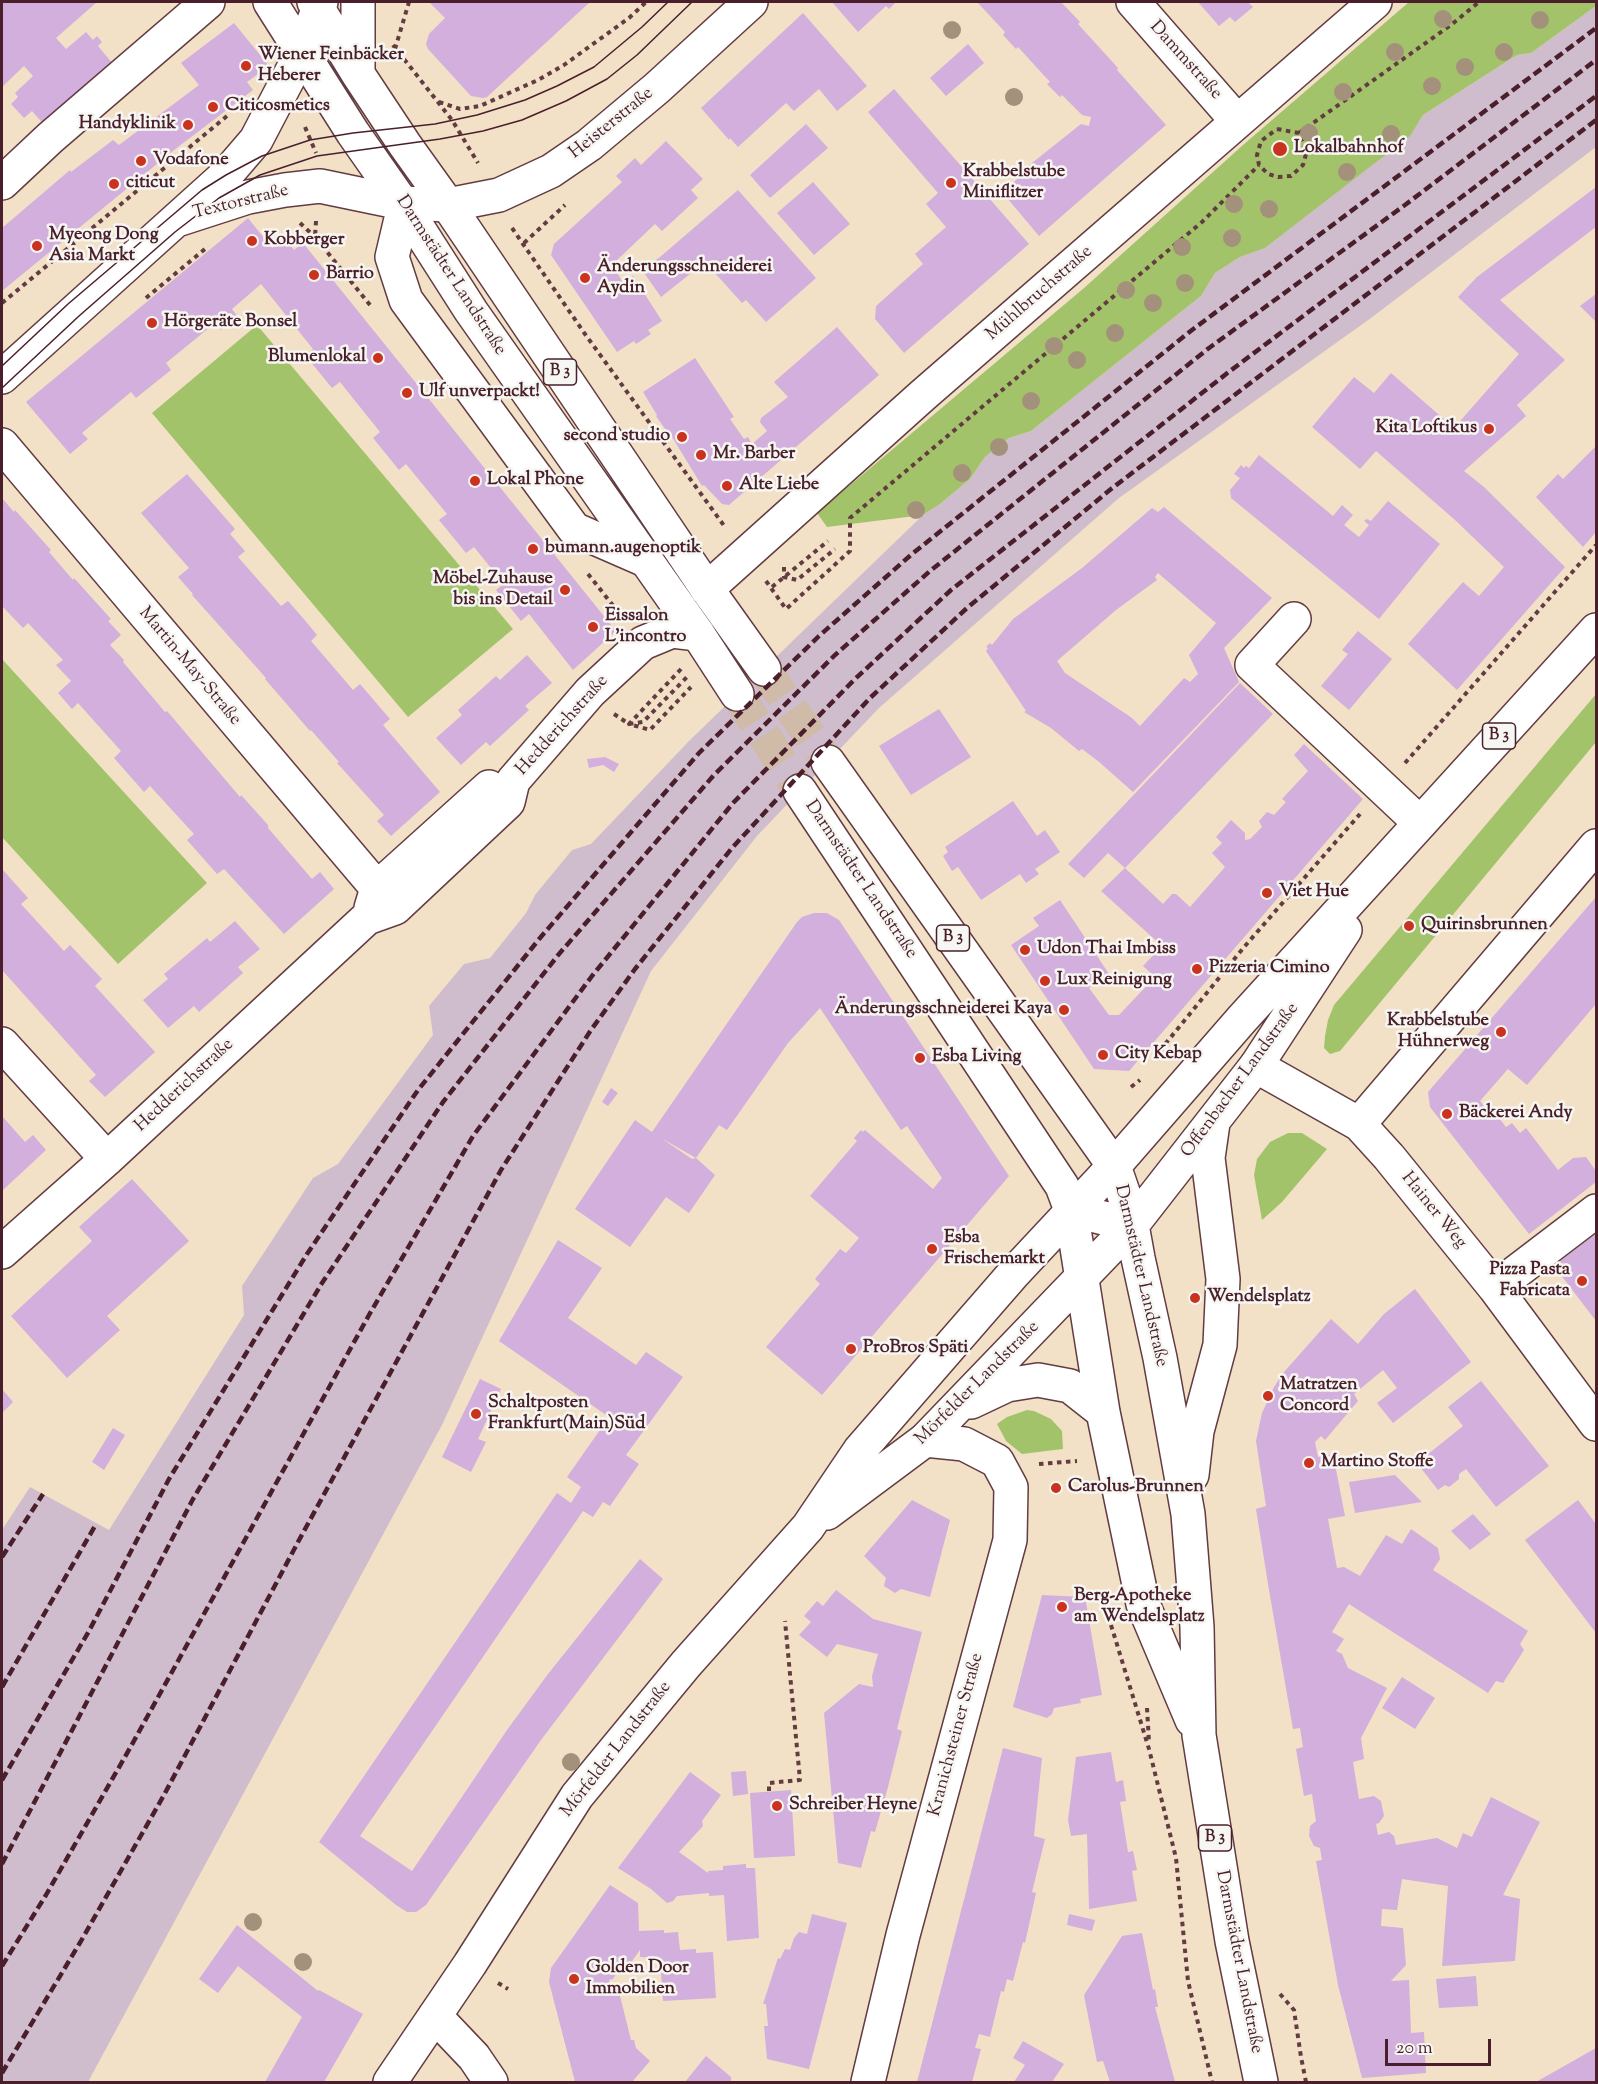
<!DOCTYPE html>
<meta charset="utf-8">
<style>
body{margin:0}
#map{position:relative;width:1598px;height:2084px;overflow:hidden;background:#f2e1c7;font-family:"Sorts Mill Goudy",serif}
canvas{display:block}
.frame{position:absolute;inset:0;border:3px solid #4a1f2b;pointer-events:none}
.scale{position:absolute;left:1385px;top:2039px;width:106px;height:27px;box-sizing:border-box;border:3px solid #4a1f2b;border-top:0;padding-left:8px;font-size:18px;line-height:21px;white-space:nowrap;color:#4a1f2b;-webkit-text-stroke:4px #f6f6f2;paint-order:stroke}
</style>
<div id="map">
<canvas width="1598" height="2084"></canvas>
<div class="frame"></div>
<div class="scale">20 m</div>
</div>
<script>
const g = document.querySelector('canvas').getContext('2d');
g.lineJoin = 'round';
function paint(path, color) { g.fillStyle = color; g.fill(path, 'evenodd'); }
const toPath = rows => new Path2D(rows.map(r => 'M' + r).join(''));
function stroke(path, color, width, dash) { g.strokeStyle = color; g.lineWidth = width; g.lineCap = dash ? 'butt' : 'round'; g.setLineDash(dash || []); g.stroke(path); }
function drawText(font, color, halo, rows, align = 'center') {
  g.font = font + ' "Sorts Mill Goudy",serif'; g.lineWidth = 5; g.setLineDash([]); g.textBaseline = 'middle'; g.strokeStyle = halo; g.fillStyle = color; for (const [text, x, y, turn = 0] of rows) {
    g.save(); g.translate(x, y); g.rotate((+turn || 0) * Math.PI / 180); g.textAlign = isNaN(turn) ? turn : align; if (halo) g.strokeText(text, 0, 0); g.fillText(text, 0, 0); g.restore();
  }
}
paint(toPath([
 [1596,6,1596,147,1371,318,1119,498,879,708,757,836,651,971,442,1425,88,2082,2,2082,2,1530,30,1487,109,1530,244,1315,242,1286,313,1178,338,1164,433,1035,429,1006,464,964,490,958,526,913,535,895,572,850,591,844,689,741,923,515,940,504,970,479,985,457,1009,438,1031,431,1201,296,1215,273,1240,257,1265,248,1409,136,1423,115,1517,55,1531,53]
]), '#cfbdce');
paint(toPath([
 [1409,2,1596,2,1596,6,1531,53,1517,55,1423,115,1410,136,1265,248,1240,257,1215,273,1201,296,1031,431,1009,438,985,457,970,479,940,504,923,515,827,527,817,513,1084,288,1243,145],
 [257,325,513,629,408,717,152,413],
 [2,659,207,883,118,964,2,837],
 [1596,694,1596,742,1340,1051,1330,1054,1324,1048,1325,1036,1328,1020,1334,1005],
 [1288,1133,1302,1133,1327,1149,1282,1202,1262,1220,1254,1175,1257,1159,1270,1142],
 [1027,1410,1034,1411,1051,1419,1062,1431,1063,1449,1022,1454,1006,1441,997,1424,1007,1417]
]), '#a3c36b');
paint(toPath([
 [2,2,97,2,56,38,66,49,86,32,93,40,97,36,102,42,98,46,114,65,46,127,32,111,24,118,11,104,18,97,15,93,33,76,24,66,2,87],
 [429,2,590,2,487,97,483,98,471,96,428,49,426,44,429,34,445,18],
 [832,2,896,2,889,9,886,6,858,32],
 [977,2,1061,2,1080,22,1078,24,1118,68,1117,70,1166,125,1039,236,1002,192,1029,169,1027,167,1081,124,1089,126,1091,117,1082,115,1062,95,1060,97,1047,84,1050,82,1018,47,1016,49,1003,35,1005,32],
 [1198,2,1248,2,1253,7,1235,22,1230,17,1219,26],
 [803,13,867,86,837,111,819,89,794,111,786,103,738,147,730,138,729,140,701,108],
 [234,23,269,66,247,82,253,90,174,150,2,291,2,228,70,170,71,172,113,140,119,145,199,85,181,63],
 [968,44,984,63,946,96,930,78],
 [894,89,1029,244,904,353,875,319,876,306,923,264,915,254,946,227,926,204,938,193,868,112],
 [806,124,828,148,770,198,750,175],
 [666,141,703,179,691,190,698,198,662,231,655,224,615,262,614,267,623,283,633,276,662,321,648,330,651,334,636,344,634,341,617,352,551,255,554,244,622,182,616,176,635,158,641,165],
 [813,182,850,224,814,255,777,213],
 [1596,187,1596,227,1500,300,1565,360,1517,405,1526,416,1464,471,1484,487,1565,567,1457,690,1408,644,1463,582,1479,596,1504,567,1455,520,1376,451,1360,469,1312,427,1354,377,1374,393,1391,373,1454,428,1519,354,1458,297,1477,277],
 [738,190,816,278,766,322,746,300,742,303,705,262,661,297,642,270,660,257],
 [248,218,272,248,285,238,294,250,303,243,616,631,573,670,529,614,521,621,509,606,496,590,504,584,474,547,466,553,439,520,447,514,406,464,399,470,373,438,380,432,340,382,332,388,305,355,313,349,261,284,232,309,237,316,221,330,215,323,166,363,171,370,136,398,131,392,82,433,88,439,70,454,26,402],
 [1596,294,1596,322,1580,306],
 [837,327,879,375,729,505,722,504,704,485,702,486,669,432,668,433,656,416,657,415,643,392,695,358,734,417,730,419,744,439,748,437,752,444,767,431,760,422,761,418,788,397,774,382],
 [1596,446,1596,532,1583,547,1536,497,1558,474,1563,479],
 [1259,455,1333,516,1342,505,1353,515,1344,525,1359,537,1369,525,1364,521,1367,519,1371,521,1388,501,1440,544,1379,619,1231,498,1230,490,1240,478,1234,474,1241,465,1244,468,1246,466,1249,468],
 [187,474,235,529,230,534,245,551,238,557,281,606,288,601,303,618,317,635,311,641,353,690,360,684,390,719,383,725,440,792,391,836,377,821,384,815,337,763,339,762,311,730,310,731,265,679,266,678,192,595,193,594,178,577,189,568,141,513],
 [2,498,14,512,15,510,51,550,49,552,73,580,74,578,111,619,108,621,121,635,110,645,124,660,123,662,165,712,167,711,240,797,241,795,268,825,268,828,312,879,320,872,334,889,284,934,224,869,217,874,187,840,194,834,150,786,144,792,114,758,121,751,78,703,72,709,58,693,71,681,56,665,63,660,28,623,23,628,2,606],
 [1164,507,1272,598,1224,648,1239,682,1133,792,1098,761,1082,749,1079,751,1051,728,1024,712,1026,711,986,651,988,648,986,647,990,643,992,645,1013,619,1082,568,1152,508,1158,512],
 [1158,573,1216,623,1189,655,1198,674,1190,682,1184,678,1140,726,1132,718,1065,673,1057,661,1116,610,1157,580,1155,577],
 [1358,631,1392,659,1349,710,1321,686,1348,654,1342,650],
 [527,655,552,683,525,706,529,710,490,746,486,742,461,765,436,738,462,715,458,710,496,676,500,680],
 [1240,683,1273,714,1125,868,1108,853,1084,878,1068,864],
 [939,709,971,757,911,795,879,746],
 [1304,744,1363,799,1129,1071,1094,1069,1011,945,1039,926,1033,918,1060,900,1109,974,1089,988,1109,1015,1119,1015,1155,977,1143,966,1162,946,1101,891,1125,868,1163,904,1172,894,1176,894,1190,907,1225,867,1212,853,1222,843,1216,837,1231,820,1245,833,1245,840,1250,839,1262,827,1259,821,1267,812,1274,815,1286,802,1282,799,1308,771,1294,755],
 [605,757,619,764,614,772,603,765,589,768,587,759],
 [1013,801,1037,836,1045,830,1060,852,1035,869,1039,874,1026,883,1020,874,981,900,958,867,952,871,943,856,948,852,945,847],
 [2,869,28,898,21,904,64,951,70,945,102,979,95,986,155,1052,105,1097,89,1081,96,1075,2,970],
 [1596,897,1596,1004,1527,1085,1508,1069,1480,1101,1485,1107,1488,1104,1506,1127,1512,1123,1520,1133,1526,1128,1558,1170,1573,1158,1586,1157,1596,1171,1596,1182,1529,1234,1430,1107,1428,1092],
 [814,913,827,913,839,920,1009,1176,822,1395,766,1347,820,1284,815,1279,840,1249,846,1253,859,1238,810,1196,857,1141,854,1138,861,1130,863,1132,865,1130,933,1189,942,1178,907,1126,901,1130,820,1008,788,1043,727,1130,719,1125,696,1158,661,1138,692,1159,696,1158,715,1175,689,1213,666,1197,630,1247,575,1209,635,1120,652,1132,797,922,802,917],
 [235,921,260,949,238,967,243,973,199,1012,194,1006,168,1028,143,1000,168,979,164,974,207,938,210,942],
 [611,1088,618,1093,608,1106,602,1102],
 [2,1116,25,1142,33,1135,46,1150,2,1191],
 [132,1179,189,1241,107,1316,120,1330,67,1378,11,1316,92,1241,79,1227],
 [1596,1233,1596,1321,1554,1266],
 [558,1240,602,1268,568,1318,636,1365,646,1352,683,1377,626,1455,639,1464,610,1506,603,1502,593,1517,583,1511,360,1836,412,1871,507,1730,548,1674,640,1559,663,1579,541,1740,426,1905,416,1912,407,1912,396,1905,319,1842,557,1493,571,1503,581,1487,567,1477,609,1417,499,1341],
 [1415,1289,1471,1362,1393,1423,1377,1403,1397,1388,1383,1370,1354,1394,1358,1401,1325,1440,1321,1436,1315,1442,1318,1457,1333,1454,1345,1516,1328,1519,1337,1568,1344,1567,1360,1576,1386,1535,1402,1544,1411,1529,1438,1548,1440,1559,1433,1570,1528,1631,1520,1644,1524,1650,1503,1683,1496,1681,1488,1693,1349,1604,1332,1632,1344,1639,1336,1651,1342,1654,1348,1668,1387,1688,1361,1738,1364,1759,1353,1762,1359,1799,1374,1796,1381,1801,1384,1816,1379,1823,1376,1824,1378,1835,1389,1832,1394,1836,1396,1845,1437,1838,1457,1848,1463,1833,1472,1837,1491,1797,1540,1822,1503,1895,1520,1899,1515,1961,1442,1966,1448,1886,1402,1879,1397,1910,1382,1909,1381,1926,1403,1928,1406,1965,1391,1981,1409,1980,1411,2033,1424,2032,1426,2073,1362,2078,1338,1985,1316,1861,1322,1860,1320,1848,1314,1846,1309,1836,1310,1826,1316,1821,1312,1794,1304,1796,1296,1749,1303,1747,1300,1728,1293,1729,1269,1590,1256,1509,1266,1506,1256,1441,1262,1413,1274,1387,1284,1372,1331,1319,1358,1344,1384,1314],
 [480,1379,501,1389,478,1439,486,1442,471,1472,442,1457],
 [1481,1381,1549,1466,1496,1507,1466,1469,1459,1474,1459,1479,1449,1487,1445,1485,1438,1490,1417,1463,1463,1426,1448,1407],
 [2,1389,13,1402,2,1413],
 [113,1428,125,1435,104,1470,92,1462],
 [1395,1475,1422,1502,1355,1513,1349,1482],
 [912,1500,950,1520,930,1597,901,1589,895,1593,884,1586,886,1578,864,1556],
 [1578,1500,1596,1524,1596,1633,1525,1540],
 [1473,1514,1491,1534,1470,1550,1451,1531],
 [836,1590,873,1619,922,1632,897,1729,902,1731,888,1787,875,1832,871,1831,861,1868,838,1863,824,1713,859,1684,873,1687,872,1676,878,1654,837,1644,827,1657,799,1635,811,1622,804,1616,817,1601,823,1606],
 [1042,1595,1085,1597,1102,1695,1080,1699,1081,1703,1054,1708,1052,1714,1047,1718,1013,1707],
 [1402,1677,1435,1698,1415,1729,1382,1708],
 [1003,1748,1042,1758,1034,1836,1045,1839,1032,1892,1036,1893,1025,1943,1023,1942,1013,1981,1007,1979,1004,1992,1001,1991,990,2037,979,2034,975,2048,981,2049,972,2082,917,2082],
 [1111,1752,1116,1782,1123,1780,1126,1801,1120,1802,1128,1852,1133,1851,1137,1870,1132,1871,1137,1901,1089,1909,1087,1834,1071,1836,1068,1820,1076,1757],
 [746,1771,748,1794,733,1796,731,1772],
 [690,1772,721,1795,702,1821,703,1826,679,1852,708,1873,708,1871,723,1870,723,1866,746,1864,746,1868,755,1868,759,1938,727,1941,724,1895,709,1896,709,1893,677,1896,673,1901,667,1903,651,1889,618,1868],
 [791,1790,795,1856,754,1858,750,1793],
 [610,1885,638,1903,639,1931,664,1930,664,1933,678,1932,680,1950,696,1949,696,1953,713,1952,716,1998,663,2001,660,1958,640,1957,640,1950,622,1975,617,1972,613,1979,609,1980,613,1993,619,1992,631,2040,634,2040,636,2048,650,2061,632,2082,575,2082,549,1982,551,1968],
 [812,1914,847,1923,809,2069,767,2059,764,2026,768,2026,766,2004,763,2004,778,1958,780,1959,785,1949,790,1950,794,1938,799,1932,807,1934],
 [1069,1914,1095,1920,1092,1931,1067,1925],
 [237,1925,318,1991,319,1990,363,2014,324,2082,265,2082,302,2017,238,1966,218,1993,199,1979],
 [1142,1933,1153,1990,1155,1989,1158,2007,1155,2007,1175,2082,1110,2082,1103,2061,1097,2062,1084,1995,1122,1936],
 [1476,1976,1478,2006,1439,2008,1436,1979],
 [1023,2041,1064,2064,1052,2082,1014,2082,1025,2065,1013,2058],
 [1596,2048,1596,2082,1536,2082],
 [706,2056,731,2077,731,2082,685,2082]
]), '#d2afdc');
stroke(toPath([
 [764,669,828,762],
 [737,694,800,791]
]), '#d0baa8', 33, [33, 16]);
const minor = toPath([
 [1133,2,1237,121],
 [2,183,50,138,208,2],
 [404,206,392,257,406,300,574,529,645,560],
 [177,220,248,197,285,190,320,186,402,203,448,205,499,195,551,171,589,145,657,88,751,2],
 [2,377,226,175,256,140,302,52,321,2],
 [2,445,377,888],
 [707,589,922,396,1375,2],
 [1294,619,1252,665,1420,823],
 [371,908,377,888,489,787],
 [2,1044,107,1159],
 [1256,1066,1359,1124,1389,1157,1495,1288,1596,1424],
 [1359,1124,1596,846],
 [2,1252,107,1159,367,918,395,908,508,802,513,781,590,692,643,643,672,631,698,634],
 [1495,1288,1596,1211],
 [435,2016,474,2057,491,2082],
 [868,2082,903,1935,1010,1540,1011,1487,997,1461,964,1444,925,1440]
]);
const major = toPath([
 [270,2,353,133,402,203,471,311,698,634,737,694],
 [314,2,358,74,405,145,448,205,707,589,764,669],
 [358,74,358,2],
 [828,762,1114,1166,1124,1195,1132,1225,1138,1258,1160,1358,1188,1514,1197,1627,1199,1735,1232,1941,1261,2082],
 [800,791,1062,1186,1071,1210,1103,1412,1143,1604,1192,1720],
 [1071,1210,1132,1225],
 [971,1402,1007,1385,1038,1380,1070,1386,1103,1412],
 [1192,1475,1197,1431,1220,1345,1223,1279,1208,1158,1213,1123],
 [827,1513,925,1440,1132,1225,1256,1066,1345,930],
 [390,2082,470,1964,577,1796,686,1664,808,1527,860,1450,1014,1273,1114,1166,1242,1019,1596,630]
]);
stroke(minor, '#633c42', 36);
stroke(major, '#633c42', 36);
stroke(toPath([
 [393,45,452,120,478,163],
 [395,49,409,2],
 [439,102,460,109,480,106,538,80,564,65,629,18,646,2],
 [305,127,316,153],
 [1277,129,1299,133,1304,143,1306,154,1303,165,1291,176,1278,177,1268,174,1259,165,1257,155,1261,141,1277,129],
 [1299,133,1451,25,1479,2],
 [316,221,315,237,370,305],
 [300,223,314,236],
 [512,228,585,334,725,527],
 [524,243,565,205],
 [146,298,205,249],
 [2,303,227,116],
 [784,567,784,577,797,580,835,549],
 [588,574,623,618],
 [766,581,786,609,850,551,850,518,1202,222,1259,165],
 [772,587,828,541],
 [681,669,629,724,650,730,691,687],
 [614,714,629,724,643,722,687,677],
 [1405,763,1596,545],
 [1158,1060,1162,1048,1245,946,1360,814],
 [1131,1087,1140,1080],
 [1039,1464,1077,1461],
 [1111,1625,1149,1749,1176,1858,1188,1981,1212,2082],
 [1147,1708,1149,1742],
 [769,1791,769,1783,800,1780,785,1621],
 [498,1983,508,1989],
 [1280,1994,1294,2010,1301,2057,1306,2082]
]), '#633c42', 4, [4.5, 4.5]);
stroke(minor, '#fff', 33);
stroke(major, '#fff', 33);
stroke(toPath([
 [2,366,68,304,202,190,226,175,262,156,310,140,353,133,435,124,477,115,525,100,557,86,594,67,642,27,668,2],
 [2,388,79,316,175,232,219,198,260,175,317,156,440,139,483,131,522,120,566,101,607,79,637,55,692,2]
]), '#4a1f2b', 1.5);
stroke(toPath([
 [2,1557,43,1494],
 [2,1687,95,1526],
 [2,1780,89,1631,169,1479,307,1254,399,1118,418,1090,540,938,699,753,819,636,912,554,1192,330,1596,28],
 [2,1864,193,1499,322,1283,443,1102,559,954,714,775,835,655,930,571,1209,348,1405,205,1596,60],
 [2,1966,46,1895,130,1748,369,1315,473,1136,592,976,733,803,855,679,951,590,1230,371,1596,96],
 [2,2073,81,1941,164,1795,298,1542,501,1170,591,1030,635,969,732,848,870,698,967,608,1111,489,1596,120]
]), '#4a1f2b', 4.5, [9, 4.5]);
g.fillStyle = '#a4917c';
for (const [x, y] of [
 [1443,19],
 [1540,20],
 [952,30],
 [1395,52],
 [1504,52],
 [1465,67],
 [1432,86],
 [1343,92],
 [1014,97],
 [1309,133],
 [1391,134],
 [1347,172],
 [1234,204],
 [1269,209],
 [1232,238],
 [1182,247],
 [1185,283],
 [1126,290],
 [1153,303],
 [1115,333],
 [1054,346],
 [1077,360],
 [1031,401],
 [999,447],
 [962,473],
 [916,510],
 [571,1762],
 [253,1922],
 [303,1962]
]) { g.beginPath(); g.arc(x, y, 9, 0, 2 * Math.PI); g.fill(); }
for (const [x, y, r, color] of [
 [246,66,6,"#c8321e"],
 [213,107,6,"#c8321e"],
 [188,125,6,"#c8321e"],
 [1280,149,8,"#c8321e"],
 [141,161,6,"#c8321e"],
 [951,183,6,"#c8321e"],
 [114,184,6,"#c8321e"],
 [252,241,6,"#c8321e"],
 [37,246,6,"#c8321e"],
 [314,275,6,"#c8321e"],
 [585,278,6,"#c8321e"],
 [152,323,6,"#c8321e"],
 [378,358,6,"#c8321e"],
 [407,393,6,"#c8321e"],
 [1489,429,6,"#c8321e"],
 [682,437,6,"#c8321e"],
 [701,455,6,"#c8321e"],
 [475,481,6,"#c8321e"],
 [727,486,6,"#c8321e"],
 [533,549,6,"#c8321e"],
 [565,590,6,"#c8321e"],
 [593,627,6,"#c8321e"],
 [1267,893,6,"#c8321e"],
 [1409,926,6,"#c8321e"],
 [1025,950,6,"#c8321e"],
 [1197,969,6,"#c8321e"],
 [1045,981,6,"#c8321e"],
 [1064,1010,6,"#c8321e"],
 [1501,1032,6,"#c8321e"],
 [1103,1055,6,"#c8321e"],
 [920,1058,6,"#c8321e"],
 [1447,1114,6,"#c8321e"],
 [932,1249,6,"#c8321e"],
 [1582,1281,6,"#c8321e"],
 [1195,1298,6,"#c8321e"],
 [851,1349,6,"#c8321e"],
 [1268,1396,6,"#c8321e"],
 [476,1414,6,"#c8321e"],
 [1309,1463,6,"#c8321e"],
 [1056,1488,6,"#c8321e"],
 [1062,1607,6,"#c8321e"],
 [777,1806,6,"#c8321e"],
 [574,1979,6,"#c8321e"]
]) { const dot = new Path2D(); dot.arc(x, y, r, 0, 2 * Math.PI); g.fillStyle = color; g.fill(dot); stroke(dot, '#f6f6f2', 2); }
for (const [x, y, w] of [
 [560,372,33],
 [1499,736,33],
 [953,938,33],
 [1215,1838,33]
]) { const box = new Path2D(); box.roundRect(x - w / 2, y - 13, w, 26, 4.5); g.fillStyle = '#f6f6f2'; g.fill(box); stroke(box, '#4a1f2b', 1.5); }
drawText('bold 16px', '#4a1f2b', null, [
 ["B 3",560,372],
 ["B 3",1499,736],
 ["B 3",953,938],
 ["B 3",1215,1838]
]);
drawText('bold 18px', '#4a1f2b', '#f6f6f2', [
 ["Wiener Feinbäcker",258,56],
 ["Heberer",258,77],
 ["Citicosmetics",225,107],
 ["Handyklinik",176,125,"right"],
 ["Lokalbahnhof",1294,149],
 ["Vodafone",153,161],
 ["Krabbelstube",963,173],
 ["Miniflitzer",963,194],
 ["citicut",126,184],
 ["Myeong Dong",49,236],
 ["Asia Markt",49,257],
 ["Kobberger",264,241],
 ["Änderungsschneiderei",597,268],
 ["Aydin",597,289],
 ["Barrio",326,275],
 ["Hörgeräte Bonsel",164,323],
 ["Blumenlokal",366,358,"right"],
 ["Ulf unverpackt!",419,393],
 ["Kita Loftikus",1477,429,"right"],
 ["second studio",670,437,"right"],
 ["Mr. Barber",713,455],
 ["Lokal Phone",487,481],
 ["Alte Liebe",739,486],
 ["bumann.augenoptik",545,549],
 ["Möbel-Zuhause",553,580,"right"],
 ["bis ins Detail",553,601,"right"],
 ["Eissalon",605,617],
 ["L'incontro",605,638],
 ["Viet Hue",1279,893],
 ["Quirinsbrunnen",1421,926],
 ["Udon Thai Imbiss",1037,950],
 ["Pizzeria Cimino",1209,969],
 ["Lux Reinigung",1057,981],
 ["Änderungsschneiderei Kaya",1052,1010,"right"],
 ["Krabbelstube",1489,1022,"right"],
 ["Hühnerweg",1489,1043,"right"],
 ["City Kebap",1115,1055],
 ["Esba Living",932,1058],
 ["Bäckerei Andy",1459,1114],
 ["Esba",944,1239],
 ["Frischemarkt",944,1260],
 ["Pizza Pasta",1570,1271,"right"],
 ["Fabricata",1570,1292,"right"],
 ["Wendelsplatz",1207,1298],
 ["ProBros Späti",863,1349],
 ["Matratzen",1280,1386],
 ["Concord",1280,1407],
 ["Schaltposten",488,1404],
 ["Frankfurt(Main)Süd",488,1425],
 ["Martino Stoffe",1321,1463],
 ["Carolus-Brunnen",1068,1488],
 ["Berg-Apotheke",1074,1597],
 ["am Wendelsplatz",1074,1618],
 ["Schreiber Heyne",789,1806],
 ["Golden Door",586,1969],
 ["Immobilien",586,1990]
], 'left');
drawText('18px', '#4a1f2b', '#f6f6f2', [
 ["Dammstraße",1185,61,48],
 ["Heisterstraße",612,124,-39],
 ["Textorstraße",241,203,-14],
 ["Darmstädter Landstraße",450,276,57],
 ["Mühlbruchstraße",1040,294,-41],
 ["Martin-May-Straße",189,667,50],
 ["Hedderichstraße",563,726,-48],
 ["Darmstädter Landstraße",860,880,56],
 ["Offenbacher Landstraße",1241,1081,-54],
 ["Hedderichstraße",185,1086,-43],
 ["Hainer Weg",1433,1211,51],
 ["Darmstädter Landstraße",1140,1276,77],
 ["Mörfelder Landstraße",978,1384,-45],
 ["Kranichsteiner Straße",957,1735,-75],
 ["Mörfelder Landstraße",617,1750,-52],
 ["Darmstädter Landstraße",1238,1962,79]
]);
</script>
